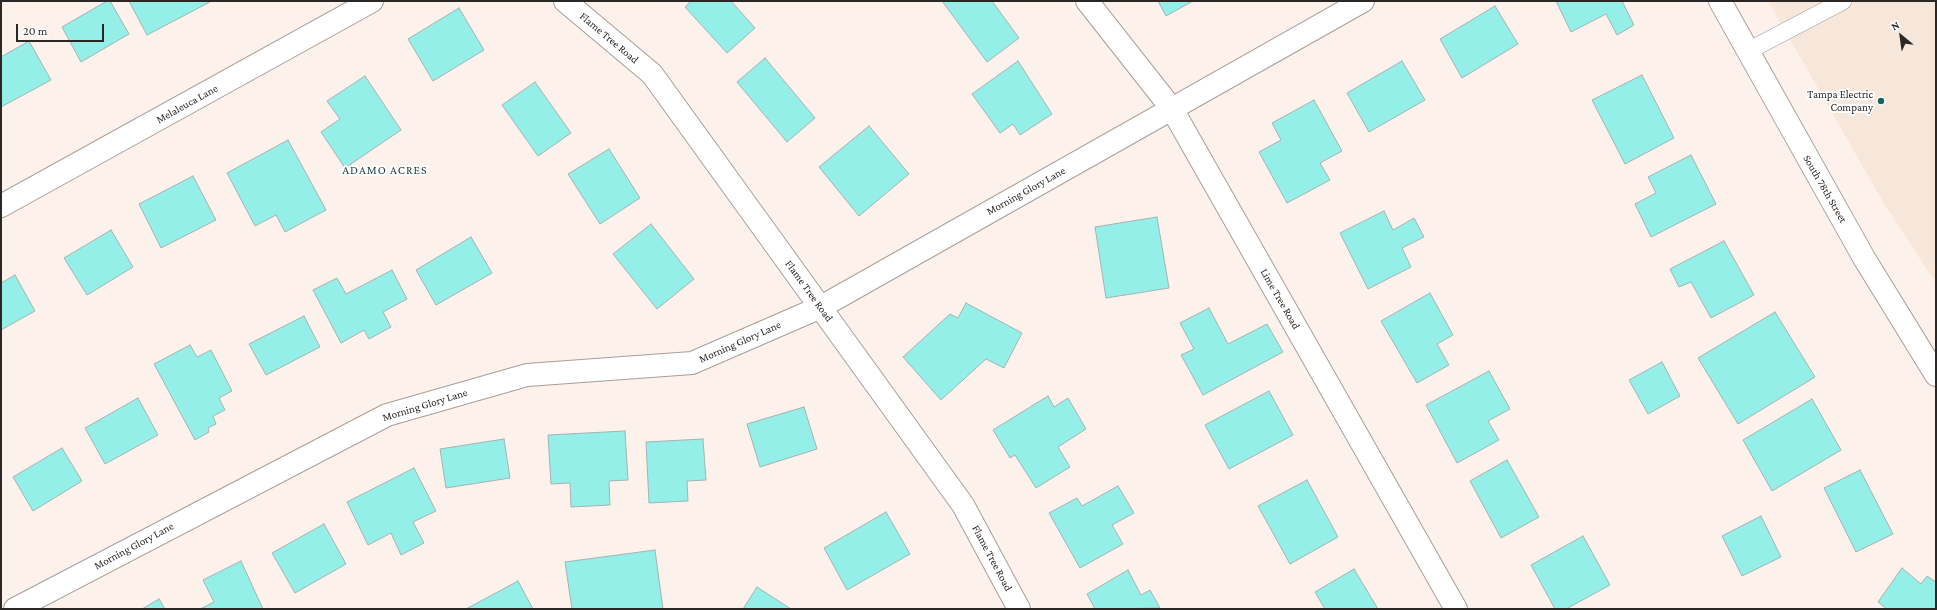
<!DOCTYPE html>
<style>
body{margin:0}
#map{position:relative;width:1937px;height:610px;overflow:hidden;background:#fdf2eb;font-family:"Crimson Pro",serif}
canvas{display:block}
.frame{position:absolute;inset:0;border:2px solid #2b2724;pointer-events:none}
.north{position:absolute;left:1881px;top:16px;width:40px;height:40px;-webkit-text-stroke:3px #fff;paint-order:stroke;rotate:331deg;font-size:11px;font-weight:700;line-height:16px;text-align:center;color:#2b2724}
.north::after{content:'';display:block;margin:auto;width:14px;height:18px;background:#2b2724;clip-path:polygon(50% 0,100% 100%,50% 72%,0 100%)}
.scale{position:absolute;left:16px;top:24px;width:88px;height:18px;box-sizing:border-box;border:2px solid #2b2724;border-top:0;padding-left:5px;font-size:12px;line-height:14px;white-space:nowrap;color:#2b2724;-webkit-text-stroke:3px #fff;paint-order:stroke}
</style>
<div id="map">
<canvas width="1937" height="610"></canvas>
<div class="frame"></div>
<div class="north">N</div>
<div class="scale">20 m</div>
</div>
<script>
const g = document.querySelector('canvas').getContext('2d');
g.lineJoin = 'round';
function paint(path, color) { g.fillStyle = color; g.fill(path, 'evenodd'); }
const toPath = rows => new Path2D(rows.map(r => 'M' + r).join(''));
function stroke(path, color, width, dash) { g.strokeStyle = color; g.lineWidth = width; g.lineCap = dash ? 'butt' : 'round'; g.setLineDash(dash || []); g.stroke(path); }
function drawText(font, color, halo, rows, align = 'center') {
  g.font = font + ' "Crimson Pro",serif'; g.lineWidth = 4; g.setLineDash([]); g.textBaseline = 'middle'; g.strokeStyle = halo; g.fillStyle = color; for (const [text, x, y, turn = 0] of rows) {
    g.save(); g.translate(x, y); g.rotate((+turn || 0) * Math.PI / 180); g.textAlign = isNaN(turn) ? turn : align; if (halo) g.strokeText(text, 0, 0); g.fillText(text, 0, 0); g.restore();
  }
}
paint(toPath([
 [1768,1,1936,1,1936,283,1883,202]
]), '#f7e6da');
const building = toPath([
 [107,1,110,1,129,34,81,62,62,27,107,1],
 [129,1,210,1,210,2,147,35,129,1],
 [691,1,731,1,755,28,727,53,685,7,691,1],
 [942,1,992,1,1019,38,987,62,942,1],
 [1158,1,1193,1,1166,16,1158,1],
 [1556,1,1622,1,1634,25,1617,35,1606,14,1571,32,1556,1],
 [1495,6,1518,44,1462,78,1440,39,1495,6],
 [459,8,484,50,433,81,408,39,459,8],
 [29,41,51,80,1,107,1,57,29,41],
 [765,58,815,118,787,142,737,82,765,58],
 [1018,61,1052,114,1020,135,1013,124,1000,133,972,94,1018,61],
 [1402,61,1425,100,1369,132,1347,93,1402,61],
 [1642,75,1674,138,1625,164,1592,100,1642,75],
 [365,76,401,130,345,168,321,132,340,119,327,101,365,76],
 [535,82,571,133,538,156,502,105,535,82],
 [1314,100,1342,151,1320,163,1330,180,1287,203,1259,152,1281,140,1272,123,1314,100],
 [869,126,909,174,859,216,819,167,869,126],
 [288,140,326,210,285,232,276,215,255,226,227,173,288,140],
 [609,149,640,198,600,224,568,174,609,149],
 [1691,155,1716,204,1651,237,1635,204,1656,193,1648,177,1691,155],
 [193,176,216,220,161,248,139,204,193,176],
 [1384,211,1393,230,1414,218,1424,237,1402,248,1411,267,1368,289,1340,233,1384,211],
 [1157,217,1169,288,1106,298,1095,227,1157,217],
 [651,224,694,279,657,309,613,254,651,224],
 [111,230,133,267,87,295,64,258,111,230],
 [471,237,492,273,436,305,416,270,471,237],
 [1724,241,1754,295,1711,318,1691,282,1679,287,1670,269,1724,241],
 [392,270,407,299,383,312,391,327,369,339,364,330,341,343,313,290,337,278,346,294,392,270],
 [15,275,35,311,1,330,1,283,15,275],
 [1430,293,1453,335,1437,344,1449,365,1417,383,1381,321,1430,293],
 [966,303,1022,333,1004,368,986,359,941,400,903,357,950,314,958,318,966,303],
 [1209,308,1228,344,1267,324,1283,352,1203,395,1181,355,1194,349,1180,323,1209,308],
 [1775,312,1815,377,1738,424,1698,358,1775,312],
 [304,316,320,347,266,375,249,344,304,316],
 [190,345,197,357,211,350,232,391,219,398,225,410,213,416,216,424,208,428,209,432,195,440,154,364,190,345],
 [1662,362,1680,396,1648,414,1629,380,1662,362],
 [1489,371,1510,409,1488,421,1499,440,1457,463,1426,405,1489,371],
 [1269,391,1293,435,1229,469,1205,425,1269,391],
 [1048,396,1054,407,1068,398,1086,429,1058,447,1070,467,1036,488,1015,455,1010,458,993,430,1048,396],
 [138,398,158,435,105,464,85,428,138,398],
 [1812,399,1841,450,1772,491,1743,440,1812,399],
 [804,407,817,449,760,467,747,424,804,407],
 [625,431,628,480,609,481,610,505,571,507,570,483,551,484,548,435,625,431],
 [504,439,510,478,446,488,440,449,504,439],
 [703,439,706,480,687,481,688,501,649,503,646,442,703,439],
 [62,448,82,481,33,511,13,477,62,448],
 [1507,460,1539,517,1501,538,1470,481,1507,460],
 [414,468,436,511,413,522,424,543,401,555,391,533,368,545,347,502,414,468],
 [1860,470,1893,534,1856,552,1824,488,1860,470],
 [1307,480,1338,537,1290,564,1258,506,1307,480],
 [1118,486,1134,513,1112,525,1123,544,1080,568,1049,513,1077,498,1082,506,1118,486],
 [886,512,910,554,847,590,824,548,886,512],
 [1761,516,1781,557,1742,576,1722,536,1761,516],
 [324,524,346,564,295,593,272,553,324,524],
 [1583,536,1610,585,1566,609,1555,609,1531,565,1583,536],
 [655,550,663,609,572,609,565,562,655,550],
 [241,561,263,609,200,609,214,602,203,580,241,561],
 [1902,568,1921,584,1927,576,1936,582,1936,609,1887,609,1878,602,1902,568],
 [1354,569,1378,609,1325,609,1315,592,1354,569],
 [1128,570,1141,595,1150,590,1160,608,1095,609,1087,594,1128,570],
 [518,581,533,609,466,609,518,581],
 [757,587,791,609,743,609,757,587],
 [159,599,165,609,142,609,159,599]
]);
paint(building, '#94efe9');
stroke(building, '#a4b2b0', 1);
const service = toPath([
 [1748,51,1843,1]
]);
const minor = toPath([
 [565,1,652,74,963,505,1019,609],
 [1087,1,1172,109,1456,609],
 [1,206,372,1],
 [15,609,387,415,527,375,692,363,821,307,1363,1]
]);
const tertiary = toPath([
 [1720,1,1864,258,1936,375]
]);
stroke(service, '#a89e98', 18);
stroke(minor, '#a89e98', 24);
stroke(tertiary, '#a89e98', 24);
stroke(service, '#fff', 17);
stroke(minor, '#fff', 22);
stroke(tertiary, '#fff', 22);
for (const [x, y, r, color] of [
 [1881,101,4,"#176561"]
]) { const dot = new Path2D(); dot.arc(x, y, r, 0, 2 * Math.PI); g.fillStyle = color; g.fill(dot); stroke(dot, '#fff', 1.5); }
drawText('11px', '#2b2724', '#fff', [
 ["Flame Tree Road",609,38,40],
 ["Melaleuca Lane",187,104,-29],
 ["South 78th Street",1825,189,60],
 ["Morning Glory Lane",1026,191,-29],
 ["Flame Tree Road",809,291,54],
 ["Lime Tree Road",1280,299,60],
 ["Morning Glory Lane",740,342,-24],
 ["Morning Glory Lane",425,405,-17],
 ["Morning Glory Lane",134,546,-28],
 ["Flame Tree Road",992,558,62]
]);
drawText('11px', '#2b2724', '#fff', [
 ["Tampa Electric",1873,95],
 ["Company",1873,108]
], 'right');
g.letterSpacing = '1px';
drawText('12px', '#1b3e3b', '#fff', [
 ["ADAMO ACRES",385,170]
]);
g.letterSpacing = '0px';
</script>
